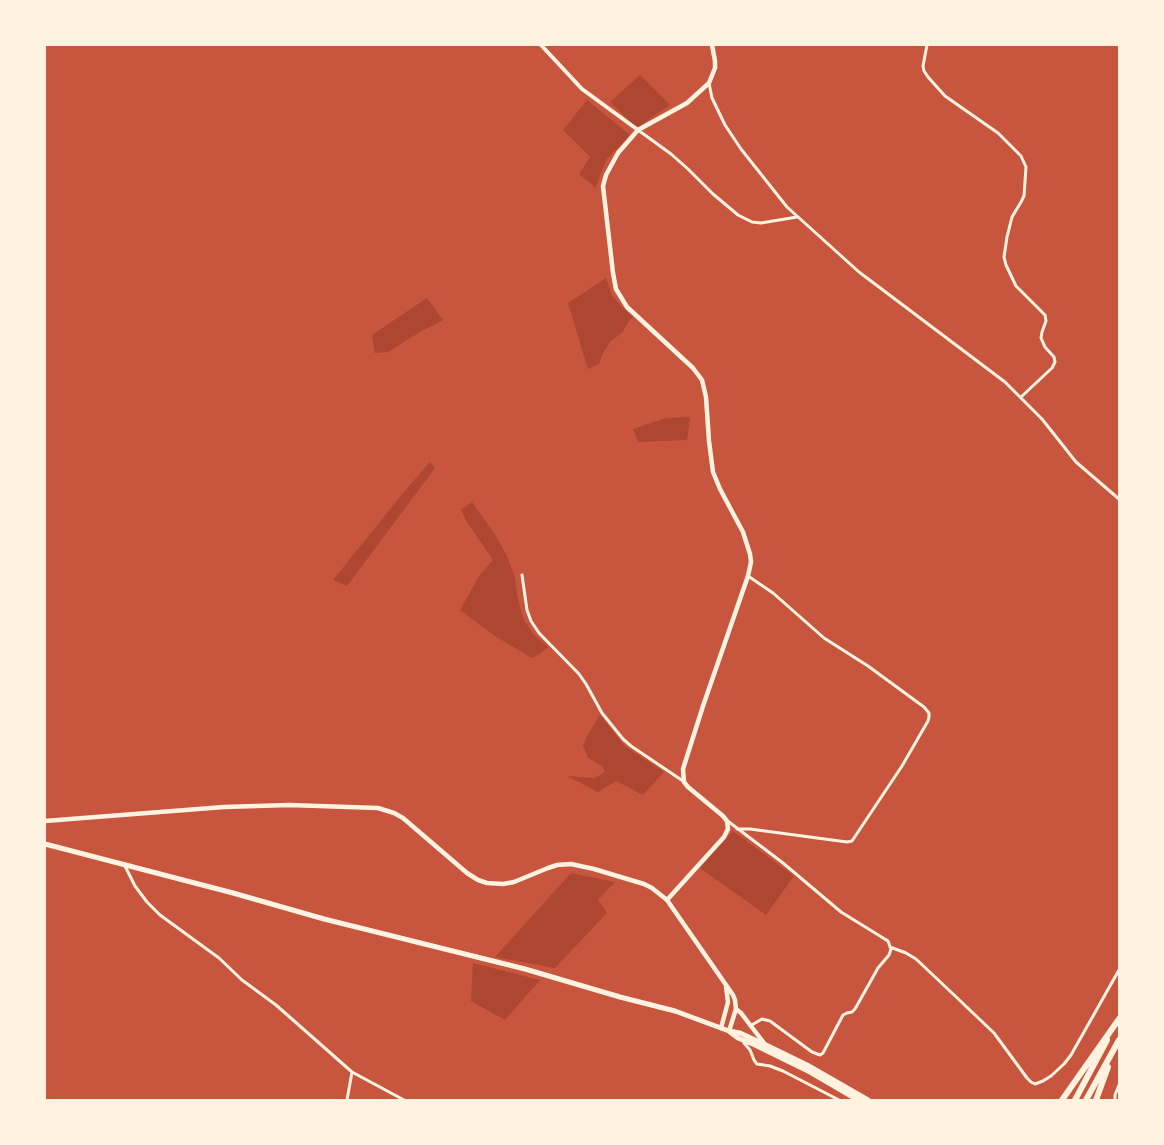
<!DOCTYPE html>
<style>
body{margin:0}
#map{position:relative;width:1164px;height:1145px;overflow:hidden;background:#c8553d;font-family:"IBM Plex Sans",sans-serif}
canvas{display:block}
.frame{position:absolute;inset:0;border:46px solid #fff3e0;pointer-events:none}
</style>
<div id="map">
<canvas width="1164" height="1145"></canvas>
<div class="frame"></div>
</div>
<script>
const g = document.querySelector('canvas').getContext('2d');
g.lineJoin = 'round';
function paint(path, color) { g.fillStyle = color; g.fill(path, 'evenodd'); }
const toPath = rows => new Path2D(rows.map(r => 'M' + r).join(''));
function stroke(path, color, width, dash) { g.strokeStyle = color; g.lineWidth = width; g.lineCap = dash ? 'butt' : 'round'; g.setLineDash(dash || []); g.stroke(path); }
paint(toPath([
 [640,75,670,105,637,128,610,102],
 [587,100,630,135,607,159,600,175,596,188,579,174,590,157,563,130],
 [606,278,612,296,621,306,633,317,627,324,623,332,611,341,603,353,599,364,588,369,568,303],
 [427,298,443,320,420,332,388,352,375,353,372,335],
 [690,417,687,440,638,442,633,429,666,418],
 [430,462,435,468,347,586,333,580,404,492],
 [472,502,494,533,508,558,515,578,518,599,523,618,533,634,548,647,540,654,532,658,495,636,460,610,479,576,493,560,467,522,461,510],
 [600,715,625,746,664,772,643,795,616,781,598,792,567,776,595,778,605,772,602,766,588,758,583,746,588,734],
 [733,831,794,876,766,915,700,868],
 [571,873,615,882,598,900,607,913,555,968,495,957],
 [473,963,540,980,505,1020,471,1001]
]), '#ae4732');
stroke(toPath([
 [927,45,923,66,924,71,928,77,945,96,998,133,1021,156,1026,167,1024,196,1021,202,1012,217,1007,237,1004,257,1006,265,1016,286,1045,315,1046,321,1042,332,1041,338,1045,347,1054,357,1055,362,1052,368,1021,397],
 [709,83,712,98,725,125,741,149,787,207,859,272,1005,382,1042,419,1076,462,1119,499],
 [638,130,671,154,688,169,713,194,738,215,752,222,761,223,797,217],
 [522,575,527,610,531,621,539,633,579,674,586,684,602,713,623,739,631,746,683,781],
 [729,822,783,863,841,912,888,941,891,949,889,955,878,968,855,1009,852,1012,847,1013,843,1015,823,1053,820,1055,812,1052,770,1021,762,1019,750,1026],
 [737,829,750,829,847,842,852,841,902,766,928,721,929,717,929,713,924,707,868,666,824,638,773,593,748,576],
 [125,866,135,886,147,902,160,915,219,958,242,980,276,1005,352,1072,404,1100],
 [890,947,906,953,916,959,952,993,994,1033,1027,1078,1031,1082,1035,1084,1043,1081,1051,1076,1064,1064,1071,1055,1119,970],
 [744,1043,750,1050,754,1060,757,1064,770,1066,783,1071,839,1100],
 [347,1100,352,1072],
 [1115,1100,1115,1095,1119,1085]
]), '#fff3e0', 3);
stroke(toPath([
 [541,45,582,89,638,130]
]), '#fff3e0', 4);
stroke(toPath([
 [45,821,224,807,289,805,378,808,394,813,403,818,467,873,478,880,487,883,503,884,514,882,548,868,557,865,571,864,594,869,644,884,652,888,667,900,733,995,735,1000,736,1009,729,1031],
 [667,900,724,837,728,829,727,821,723,816,688,787,684,782,683,769,703,706,748,576,751,562,750,554,743,532,720,489,713,472,709,441,706,397,702,380,693,368,627,307,616,289,613,273,603,186,606,175,618,153,638,130,687,103,709,83,715,68,715,61,712,45],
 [736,1009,741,1013,764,1043],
 [721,1028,728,1002,726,987]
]), '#fff3e0', 4.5);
stroke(toPath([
 [45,844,233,893,324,919,525,969,620,997,675,1011,729,1031,740,1033,766,1045,807,1065,868,1100],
 [730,1032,738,1038,755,1045,810,1072,858,1100]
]), '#fff3e0', 5);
stroke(toPath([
 [1062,1100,1119,1019],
 [1075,1100,1107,1040],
 [1086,1100,1119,1040],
 [1096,1100,1108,1067]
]), '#fff3e0', 6);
</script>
